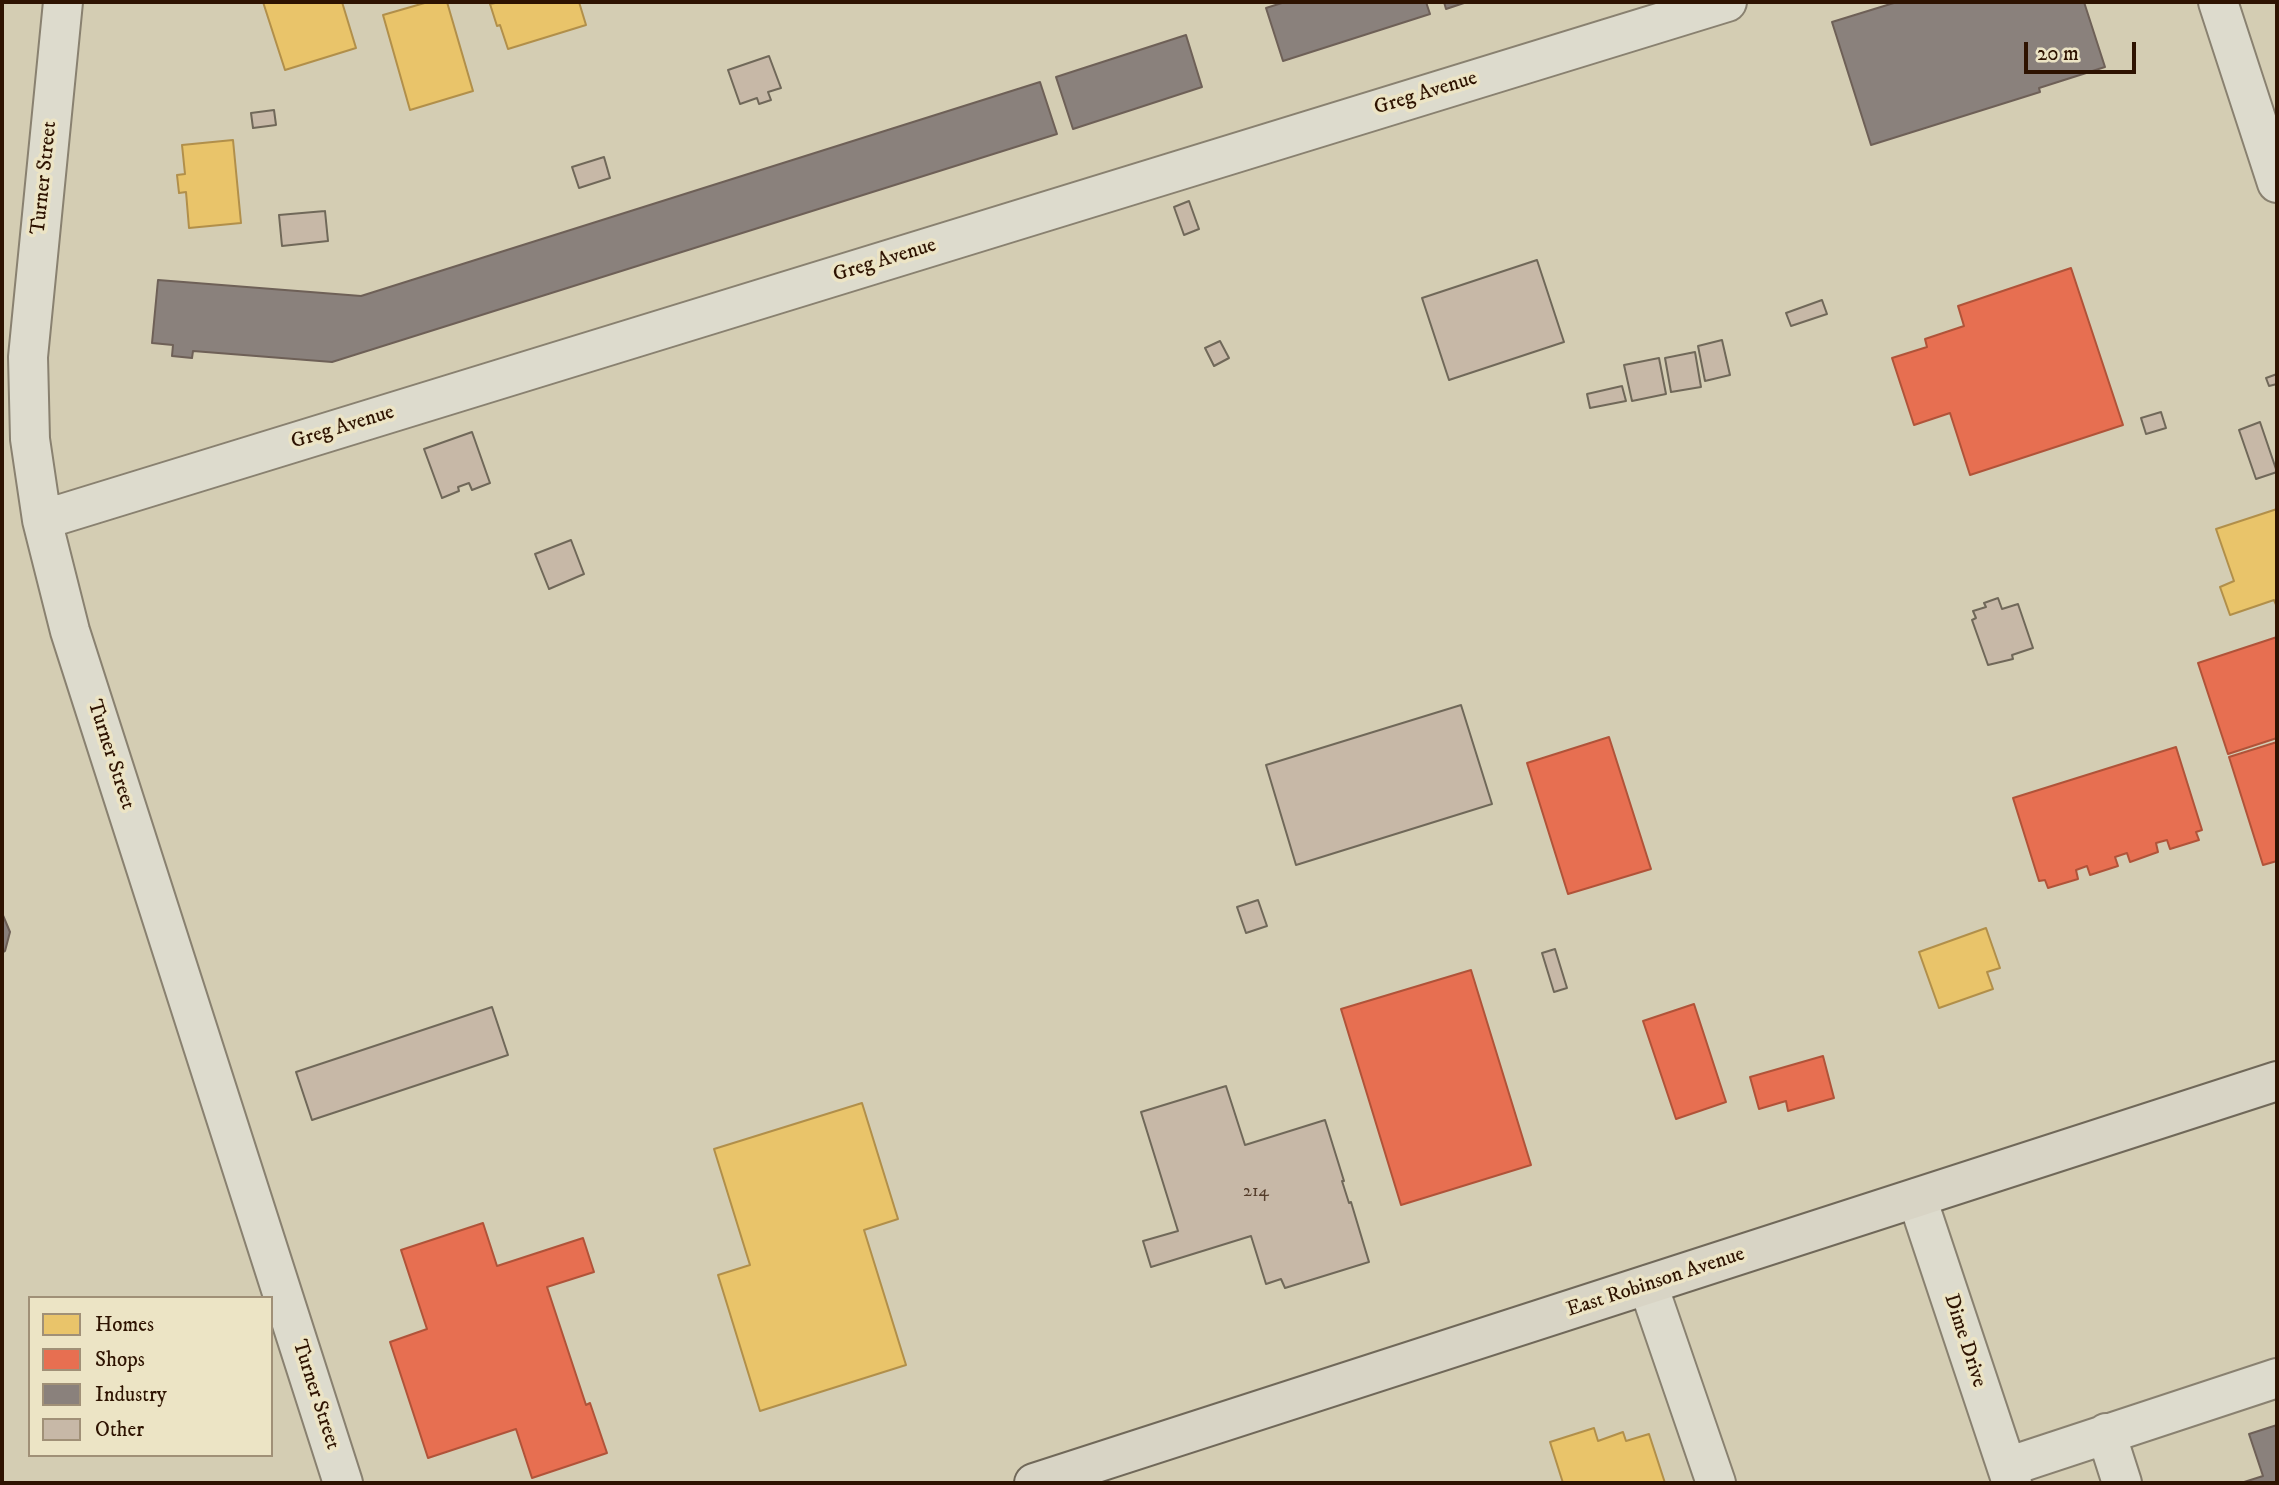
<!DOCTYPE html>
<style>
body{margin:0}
#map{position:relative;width:2279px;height:1485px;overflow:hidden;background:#d4cdb3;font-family:"IM FELL DW Pica",serif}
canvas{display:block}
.frame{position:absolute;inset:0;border:4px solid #2e1301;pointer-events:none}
.legend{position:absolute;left:28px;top:1296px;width:245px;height:161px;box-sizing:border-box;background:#ece4c5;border:2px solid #a09077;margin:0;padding:9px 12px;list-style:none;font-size:21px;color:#2e1301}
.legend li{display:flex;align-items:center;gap:14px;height:35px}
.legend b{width:35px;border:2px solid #a09077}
.scale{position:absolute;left:2024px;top:42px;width:112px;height:32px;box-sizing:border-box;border:4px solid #2e1301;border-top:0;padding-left:9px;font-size:21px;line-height:24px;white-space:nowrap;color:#2e1301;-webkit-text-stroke:5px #ece4c5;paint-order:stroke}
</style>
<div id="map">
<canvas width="2279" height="1485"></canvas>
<div class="frame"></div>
<ul class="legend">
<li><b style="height:19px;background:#e9c46a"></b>Homes</li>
<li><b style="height:19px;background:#e76f51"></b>Shops</li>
<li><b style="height:19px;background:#8a817c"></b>Industry</li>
<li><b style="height:19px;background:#c7b8a7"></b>Other</li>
</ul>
<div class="scale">20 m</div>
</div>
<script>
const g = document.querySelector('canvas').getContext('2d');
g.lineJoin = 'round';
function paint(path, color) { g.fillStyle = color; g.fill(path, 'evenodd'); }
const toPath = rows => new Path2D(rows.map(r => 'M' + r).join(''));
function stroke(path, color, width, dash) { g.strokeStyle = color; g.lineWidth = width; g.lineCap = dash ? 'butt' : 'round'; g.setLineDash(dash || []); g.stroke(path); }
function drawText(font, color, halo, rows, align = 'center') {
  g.font = font + ' "IM FELL DW Pica",serif'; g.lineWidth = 7; g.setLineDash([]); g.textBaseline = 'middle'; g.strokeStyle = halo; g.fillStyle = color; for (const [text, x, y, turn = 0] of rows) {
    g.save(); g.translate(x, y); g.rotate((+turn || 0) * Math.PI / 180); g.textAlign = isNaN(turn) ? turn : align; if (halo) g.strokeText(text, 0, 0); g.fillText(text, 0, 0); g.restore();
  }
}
const homes = toPath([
 [263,2,342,2,356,48,285,70,263,2],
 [428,2,447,2,473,91,410,110,383,15,428,2],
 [494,2,579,2,586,25,508,49,500,25,497,26,490,4,495,3,494,2],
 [233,140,241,223,189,228,186,192,179,193,177,175,185,174,182,145,233,140],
 [2277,509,2277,607,2274,600,2230,615,2220,587,2234,581,2216,529,2277,509],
 [1986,928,2000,968,1987,972,1993,989,1939,1008,1919,952,1986,928],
 [862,1103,898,1219,864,1230,906,1365,760,1411,718,1275,750,1265,714,1149,862,1103],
 [1594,1428,1598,1441,1623,1432,1626,1441,1649,1434,1665,1483,1563,1483,1550,1442,1594,1428]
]);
paint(homes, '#e9c46a');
stroke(homes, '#b18f4a', 2);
const shops = toPath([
 [2071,268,2123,425,1970,475,1950,413,1914,425,1892,358,1927,347,1925,339,1964,326,1958,306,2071,268],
 [2277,637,2277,738,2228,754,2198,663,2277,637],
 [1609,737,1651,869,1568,894,1527,763,1609,737],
 [2277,742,2277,861,2263,865,2229,757,2277,742],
 [2176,747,2202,830,2196,832,2199,840,2170,849,2167,840,2156,843,2158,852,2130,862,2127,853,2115,857,2118,866,2090,875,2087,866,2076,870,2078,879,2048,888,2045,880,2039,881,2013,798,2176,747],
 [1471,970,1531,1165,1401,1205,1341,1009,1471,970],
 [1694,1004,1726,1102,1676,1119,1643,1021,1694,1004],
 [1823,1056,1834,1098,1788,1111,1786,1101,1759,1109,1750,1077,1823,1056],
 [483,1223,497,1266,583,1238,594,1272,547,1287,586,1405,590,1403,607,1453,532,1478,516,1429,428,1458,390,1342,427,1329,401,1250,483,1223]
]);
paint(shops, '#e76f51');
stroke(shops, '#b05339', 2);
const industry = toPath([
 [1285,2,1426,2,1430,14,1283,61,1266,8,1285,2],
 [1444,2,1467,2,1446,9,1444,2],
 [1897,2,2084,2,2105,67,2039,88,2040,92,1871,145,1832,22,1897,2],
 [1186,35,1202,87,1073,129,1056,77,1186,35],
 [1040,82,1057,134,332,362,193,351,192,358,172,356,173,345,152,343,158,280,361,296,1040,82],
 [2,913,10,932,5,951,2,953,2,913],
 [2277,1425,2277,1483,2241,1483,2263,1476,2249,1434,2277,1425]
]);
paint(industry, '#8a817c');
stroke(industry, '#6e6057', 2);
const building = toPath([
 [769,56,781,88,768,92,771,100,759,104,757,98,740,104,728,70,769,56],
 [274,110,276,125,253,128,251,113,274,110],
 [604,157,610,178,579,188,572,167,604,157],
 [1189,201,1199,229,1184,235,1174,207,1189,201],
 [325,211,328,241,282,246,279,215,325,211],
 [1537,260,1564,342,1449,380,1422,298,1537,260],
 [1822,300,1827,314,1791,326,1786,313,1822,300],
 [1722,340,1730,375,1705,381,1698,346,1722,340],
 [1220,341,1229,358,1214,366,1205,348,1220,341],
 [1695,352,1701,387,1671,392,1665,358,1695,352],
 [1659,358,1666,394,1632,401,1624,365,1659,358],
 [2277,374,2277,384,2269,386,2266,378,2277,374],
 [1622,386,1626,401,1590,408,1587,394,1622,386],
 [2161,412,2166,428,2146,434,2141,418,2161,412],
 [2260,422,2277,472,2256,479,2239,430,2260,422],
 [472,432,490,483,472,490,469,483,458,487,459,491,442,498,424,449,472,432],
 [571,540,584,574,549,589,535,554,571,540],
 [1998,598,2002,609,2018,604,2033,648,2012,655,2013,659,1988,665,1972,620,1976,618,1973,611,1986,607,1984,603,1998,598],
 [1461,705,1492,804,1296,865,1266,765,1461,705],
 [1258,900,1267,926,1246,933,1237,907,1258,900],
 [1555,949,1567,988,1554,992,1542,953,1555,949],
 [492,1007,508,1055,312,1120,296,1072,492,1007],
 [1226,1086,1245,1145,1325,1120,1344,1181,1342,1181,1349,1203,1351,1202,1369,1262,1285,1288,1281,1279,1266,1284,1251,1236,1151,1267,1143,1241,1178,1231,1141,1112,1226,1086]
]);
paint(building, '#c7b8a7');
stroke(building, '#706859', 2);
const minor = toPath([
 [63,2,28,357,30,439,42,520,70,631,343,1483],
 [2218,2,2277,183],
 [42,520,1727,2],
 [1917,1198,2012,1483],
 [1648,1285,1716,1483],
 [2106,1433,2122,1483],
 [2007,1467,2277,1378]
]);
const highway = toPath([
 [1034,1483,2277,1081]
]);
stroke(minor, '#898170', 42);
stroke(highway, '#706859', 42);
stroke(minor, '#dddbcd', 38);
stroke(highway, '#d8d4c5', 38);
drawText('18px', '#543c2a', null, [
 ["214",1256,1192]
]);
drawText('21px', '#2e1301', '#ece4c5', [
 ["Greg Avenue",1426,94,-17],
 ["Turner Street",45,178,-84],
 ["Greg Avenue",885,261,-17],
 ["Greg Avenue",343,428,-17],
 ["Turner Street",110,755,72],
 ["East Robinson Avenue",1656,1283,-18],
 ["Dime Drive",1964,1341,72],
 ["Turner Street",315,1395,72]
]);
</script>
